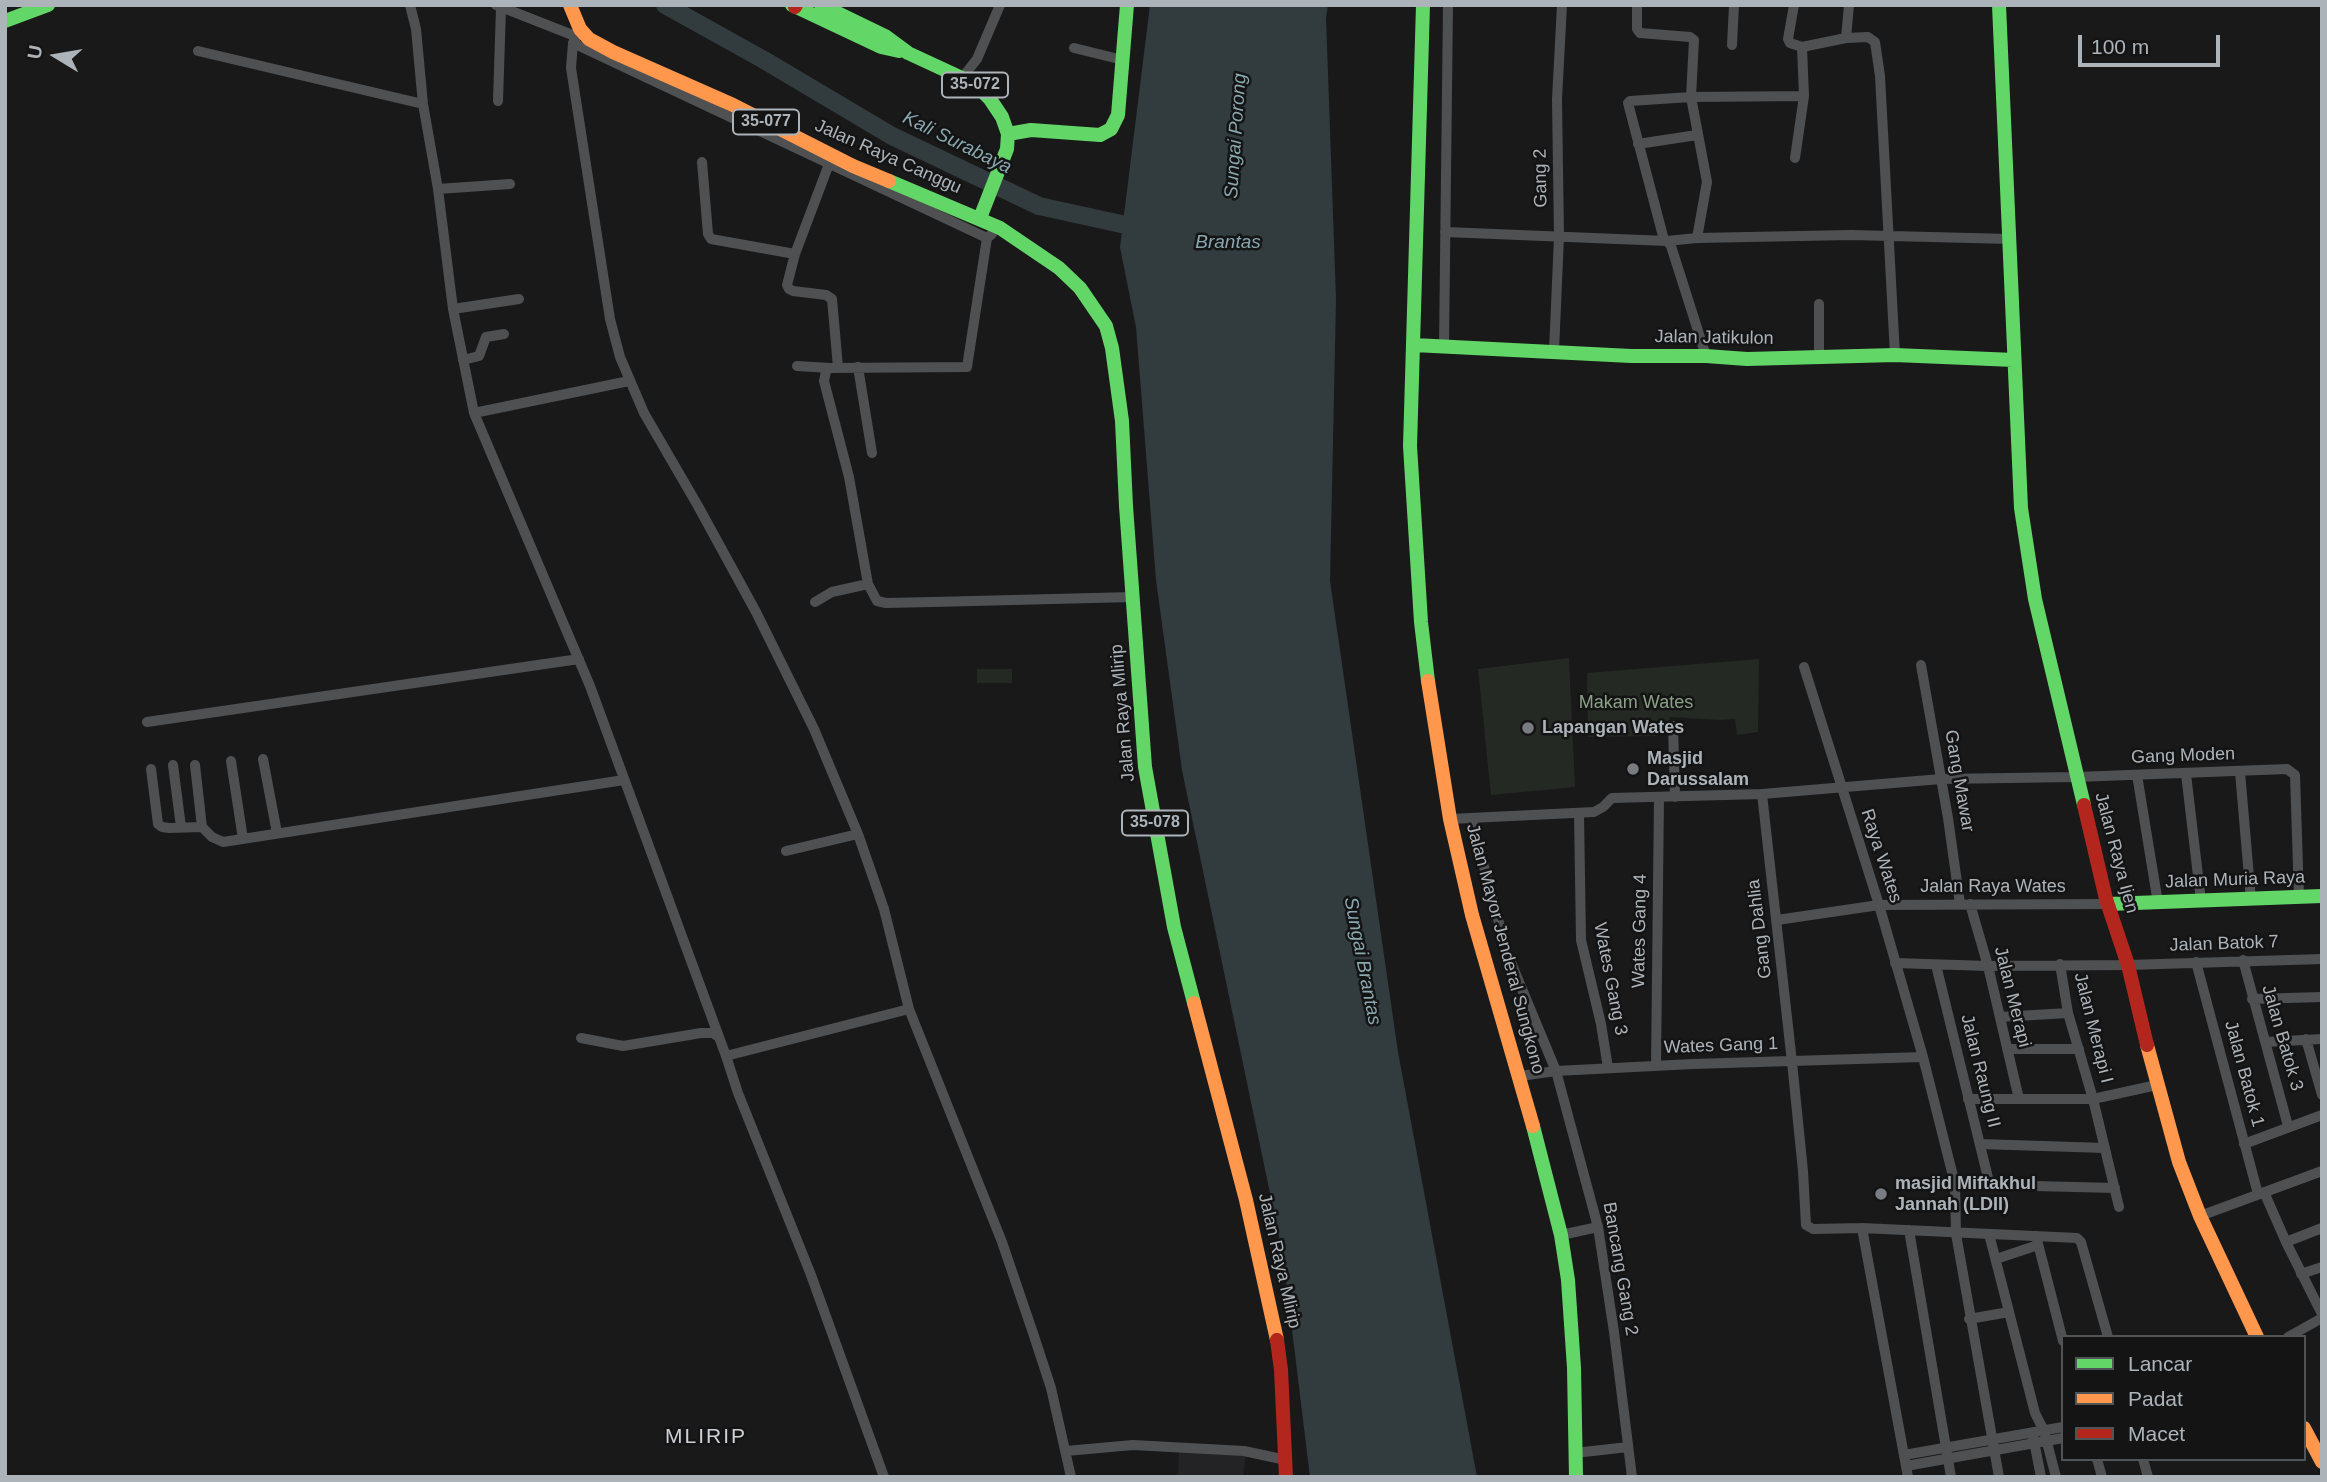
<!DOCTYPE html>
<style>
body{margin:0}
#map{position:relative;width:2327px;height:1482px;overflow:hidden;background:#19191a;font-family:Helvetica,sans-serif}
canvas{display:block}
.frame{position:absolute;inset:0;border:7px solid #acb3b9;pointer-events:none}
.legend{position:absolute;left:2061px;top:1335px;width:245px;height:126px;box-sizing:border-box;background:#141415;border:2px solid #515457;margin:0;padding:9px 12px;list-style:none;font-size:21px;color:#acb3b9}
.legend li{display:flex;align-items:center;gap:14px;height:35px}
.legend b{width:35px;border:2px solid #515457}
.north{position:absolute;left:21px;top:21px;width:70px;height:70px;-webkit-text-stroke:5px #141415;paint-order:stroke;rotate:281deg;font-size:19px;font-weight:700;line-height:28px;text-align:center;color:#acb3b9}
.north::after{content:'';display:block;margin:auto;width:24px;height:32px;background:#acb3b9;clip-path:polygon(50% 0,100% 100%,50% 72%,0 100%)}
.scale{position:absolute;left:2078px;top:35px;width:142px;height:32px;box-sizing:border-box;border:4px solid #acb3b9;border-top:0;padding-left:9px;font-size:21px;line-height:24px;white-space:nowrap;color:#acb3b9;-webkit-text-stroke:5px #141415;paint-order:stroke}
</style>
<div id="map">
<canvas width="2327" height="1482"></canvas>
<div class="frame"></div>
<ul class="legend">
<li><b style="height:9px;background:#63d668"></b>Lancar</li>
<li><b style="height:9px;background:#ff974d"></b>Padat</li>
<li><b style="height:9px;background:#b3261e"></b>Macet</li>
</ul>
<div class="north">U</div>
<div class="scale">100 m</div>
</div>
<script>
const g = document.querySelector('canvas').getContext('2d');
g.lineJoin = 'round';
function paint(path, color) { g.fillStyle = color; g.fill(path, 'evenodd'); }
const toPath = rows => new Path2D(rows.map(r => 'M' + r).join(''));
function stroke(path, color, width, dash) { g.strokeStyle = color; g.lineWidth = width; g.lineCap = dash ? 'butt' : 'round'; g.setLineDash(dash || []); g.stroke(path); }
function drawText(font, color, halo, rows, align = 'center') {
  g.font = font + ' Helvetica,sans-serif'; g.lineWidth = 5; g.setLineDash([]); g.textBaseline = 'middle'; g.strokeStyle = halo; g.fillStyle = color; for (const [text, x, y, turn = 0] of rows) {
    g.save(); g.translate(x, y); g.rotate((+turn || 0) * Math.PI / 180); g.textAlign = isNaN(turn) ? turn : align; if (halo) g.strokeText(text, 0, 0); g.fillText(text, 0, 0); g.restore();
  }
}
paint(toPath([
 [1179,1451,1246,1454,1243,1477,1178,1477]
]), '#232325');
paint(toPath([
 [1569,658,1575,787,1491,795,1478,669],
 [1759,659,1758,732,1737,735,1735,719,1719,720,1670,717,1667,729,1658,728,1658,736,1588,737,1587,673],
 [977,669,1012,669,1012,683,977,683]
]), '#242924');
paint(toPath([
 [1150,5,1328,5,1326,18,1336,299,1330,581,1398,1052,1477,1477,1310,1477,1283,1256,1182,770,1156,580,1136,327,1120,247]
]), '#323c3e');
stroke(toPath([
 [665,5,764,60,892,136,1039,206,1144,229]
]), '#323c3e', 18);
stroke(toPath([
 [410,5,416,29,423,104,438,189,453,309,474,413,629,381],
 [496,5,575,36],
 [1637,5,1637,29,1640,33,1690,37,1694,40,1691,97,1707,182,1697,238],
 [580,29,573,43,571,68,610,319,620,357,644,413,698,506,756,612,814,729,858,834,884,909,909,1009,1002,1242,1033,1333,1051,1388,1071,1477],
 [1846,38,1849,5],
 [573,43,987,238],
 [1732,45,1734,5],
 [1802,47,1846,38,1868,37,1875,42,1880,76,1895,355],
 [1074,48,1123,60],
 [198,51,423,104],
 [962,78,977,59,1000,5],
 [498,101,501,8],
 [1638,144,1697,135],
 [1795,158,1804,96],
 [702,162,708,234,711,239,795,254],
 [829,164,795,254,787,285,789,289,793,291,826,295,832,299,838,367],
 [438,189,510,184],
 [1445,232,1667,241,1697,238,1851,235,2010,239],
 [1664,240,1628,103,1630,101,1691,97,1804,96,1802,47,1790,43,1788,39,1794,5],
 [1667,241,1671,246,1706,356],
 [453,309,519,299],
 [1444,346,1448,5],
 [1554,351,1559,237,1557,99,1562,5],
 [1819,356,1819,304],
 [463,360,479,356,486,337,504,334],
 [797,366,830,368,967,367,987,238,992,234],
 [858,367,872,453],
 [830,368,826,371,824,381,849,477,868,584,877,601,886,603,933,602,1133,597],
 [474,413,590,686,726,1056],
 [815,602,832,592,868,584],
 [1921,665,1948,818,1960,904],
 [1804,667,1879,905,1923,1057,1955,1184,1956,1234,1999,1477],
 [147,722,579,659],
 [1673,726,1675,797],
 [263,759,277,833],
 [231,761,243,839],
 [173,765,181,827],
 [195,765,202,827],
 [151,769,158,824,162,827,169,828,202,827,212,837,223,842,624,780],
 [2240,772,2251,900],
 [2186,774,2201,901],
 [2137,775,2158,903],
 [1762,794,1792,1062,1803,1171,1806,1225,1813,1229,1862,1228,2077,1238,2081,1242,2108,1337],
 [1579,813,1581,940,1601,1024,1608,1068],
 [1471,818,1507,953,1556,1071,1598,1227,1614,1332,1632,1477],
 [1450,819,1594,812,1603,807,1612,798,1762,794,1941,779,2076,777,2287,769,2295,775,2299,897],
 [786,851,858,834],
 [1970,904,1988,966,2019,1099],
 [1777,920,1879,905,2108,904],
 [2243,960,2288,1126],
 [2196,962,2258,1194],
 [1895,963,1988,966,2128,965,2322,959],
 [2060,964,2068,1013,2093,1099,2119,1207],
 [1936,965,1990,1186],
 [2252,999,2322,997],
 [2000,1017,2068,1013],
 [581,1038,623,1046,701,1033,713,1033,719,1037],
 [2306,1039,2322,1095],
 [2266,1042,2322,1039],
 [2007,1049,2079,1049],
 [1656,1066,1659,797],
 [1520,1076,1556,1071,1693,1064,1923,1057],
 [1968,1099,2093,1099,2157,1085],
 [1980,1144,2105,1148],
 [2244,1144,2322,1115],
 [1955,1184,2115,1188],
 [2264,1192,2286,1242,2322,1314],
 [2200,1216,2322,1171],
 [1862,1228,1908,1477],
 [1909,1230,1951,1477],
 [1989,1234,2035,1413,2044,1431,2056,1477],
 [1561,1235,1598,1227],
 [2036,1236,2063,1341],
 [2286,1242,2322,1228],
 [1996,1259,2038,1245],
 [2301,1274,2322,1267],
 [1969,1319,2009,1312],
 [2288,1337,2322,1318],
 [2033,1436,2041,1477],
 [1066,1451,1133,1445,1244,1451,1286,1460],
 [1575,1453,1628,1447],
 [1904,1455,2063,1427],
 [2097,1459,2102,1477],
 [2143,1459,2148,1477],
 [1906,1466,2063,1438],
 [884,1477,811,1275,738,1093,726,1056,909,1009]
]), '#4e5052', 10);
stroke(toPath([
 [792,5,881,47,899,51],
 [821,5,885,36,908,53,962,78,978,87,990,99,1002,117,1008,134,1007,149,980,218],
 [1423,5,1410,446,1421,622,1428,681],
 [1999,5,2021,508,2035,599,2084,805],
 [5,21,48,5],
 [1008,134,1031,130,1100,135,1111,129,1118,115,1127,5],
 [889,181,1000,228,1059,268,1080,288,1106,326,1112,348,1122,421,1126,506,1145,767,1174,927,1194,1003],
 [1414,345,1631,356,1706,356,1747,359,1895,355,2014,360],
 [2108,904,2322,896],
 [1533,1126,1561,1235,1568,1280,1574,1368,1576,1477]
]), '#63d668', 14);
stroke(toPath([
 [570,5,580,29,589,39,613,52,733,105,853,166,889,181],
 [1428,681,1450,819,1472,915,1533,1126],
 [1194,1003,1246,1200,1277,1340],
 [2147,1045,2179,1162,2200,1216,2257,1337],
 [2304,1428,2322,1462]
]), '#ff974d', 14);
stroke(toPath([
 [795,7,796,5],
 [2084,805,2106,899,2128,965,2147,1045],
 [1277,1340,1281,1370,1286,1477]
]), '#b3261e', 14);
for (const [x, y, r, color] of [
 [1528,728,7,"#797d81"],
 [1633,769,7,"#797d81"],
 [1881,1194,7,"#797d81"]
]) { const dot = new Path2D(); dot.arc(x, y, r, 0, 2 * Math.PI); g.fillStyle = color; g.fill(dot); stroke(dot, '#141415', 2.5); }
for (const [x, y, w] of [
 [975,85,66],
 [766,122,66],
 [1155,823,66]
]) { const box = new Path2D(); box.roundRect(x - w / 2, y - 12.5, w, 25, 5); g.fillStyle = '#141415'; g.fill(box); stroke(box, '#acb3b9', 2); }
drawText('bold 16px', '#acb3b9', null, [
 ["35-072",975,85],
 ["35-077",766,122],
 ["35-078",1155,823]
]);
drawText('18px', '#acb3b9', '#141415', [
 ["Jalan Raya Canggu",888,157,24],
 ["Gang 2",1541,178,-91],
 ["Jalan Jatikulon",1714,338,1],
 ["Jalan Raya Mlirip",1123,713,-95],
 ["Gang Moden",2183,756,-2],
 ["Gang Mawar",1959,781,80],
 ["Jalan Raya Ijen",2116,853,75],
 ["Raya Wates",1881,856,72],
 ["Jalan Muria Raya",2235,880,-2],
 ["Jalan Raya Wates",1993,887],
 ["Gang Dahlia",1760,929,-97],
 ["Wates Gang 4",1640,931,-89],
 ["Jalan Batok 7",2224,944,-2],
 ["Jalan Mayor Jenderal Sungkono",1505,949,75],
 ["Wates Gang 3",1610,979,79],
 ["Jalan Merapi",2012,997,76],
 ["Jalan Merapi I",2093,1028,76],
 ["Jalan Batok 3",2282,1038,74],
 ["Wates Gang 1",1721,1046,-2],
 ["Jalan Raung II",1980,1071,76],
 ["Jalan Batok 1",2244,1074,75],
 ["Jalan Raya Mlirip",1279,1261,77],
 ["Bancang Gang 2",1620,1269,80]
]);
drawText('18px', '#8ba186', '#141415', [
 ["Makam Wates",1636,703]
]);
drawText('bold 18px', '#acb3b9', '#141415', [
 ["Lapangan Wates",1542,728],
 ["Masjid",1647,759],
 ["Darussalam",1647,780],
 ["masjid Miftakhul",1895,1184],
 ["Jannah (LDII)",1895,1205]
], 'left');
drawText('italic 19px', '#88a7af', '#141415', [
 ["Sungai Porong",1236,136,-86],
 ["Kali Surabaya",957,143,26],
 ["Brantas",1228,243],
 ["Sungai Brantas",1362,961,79]
]);
g.letterSpacing = '2px';
drawText('21px', '#cdd1d5', '#141415', [
 ["MLIRIP",706,1437]
]);
g.letterSpacing = '0px';
</script>
